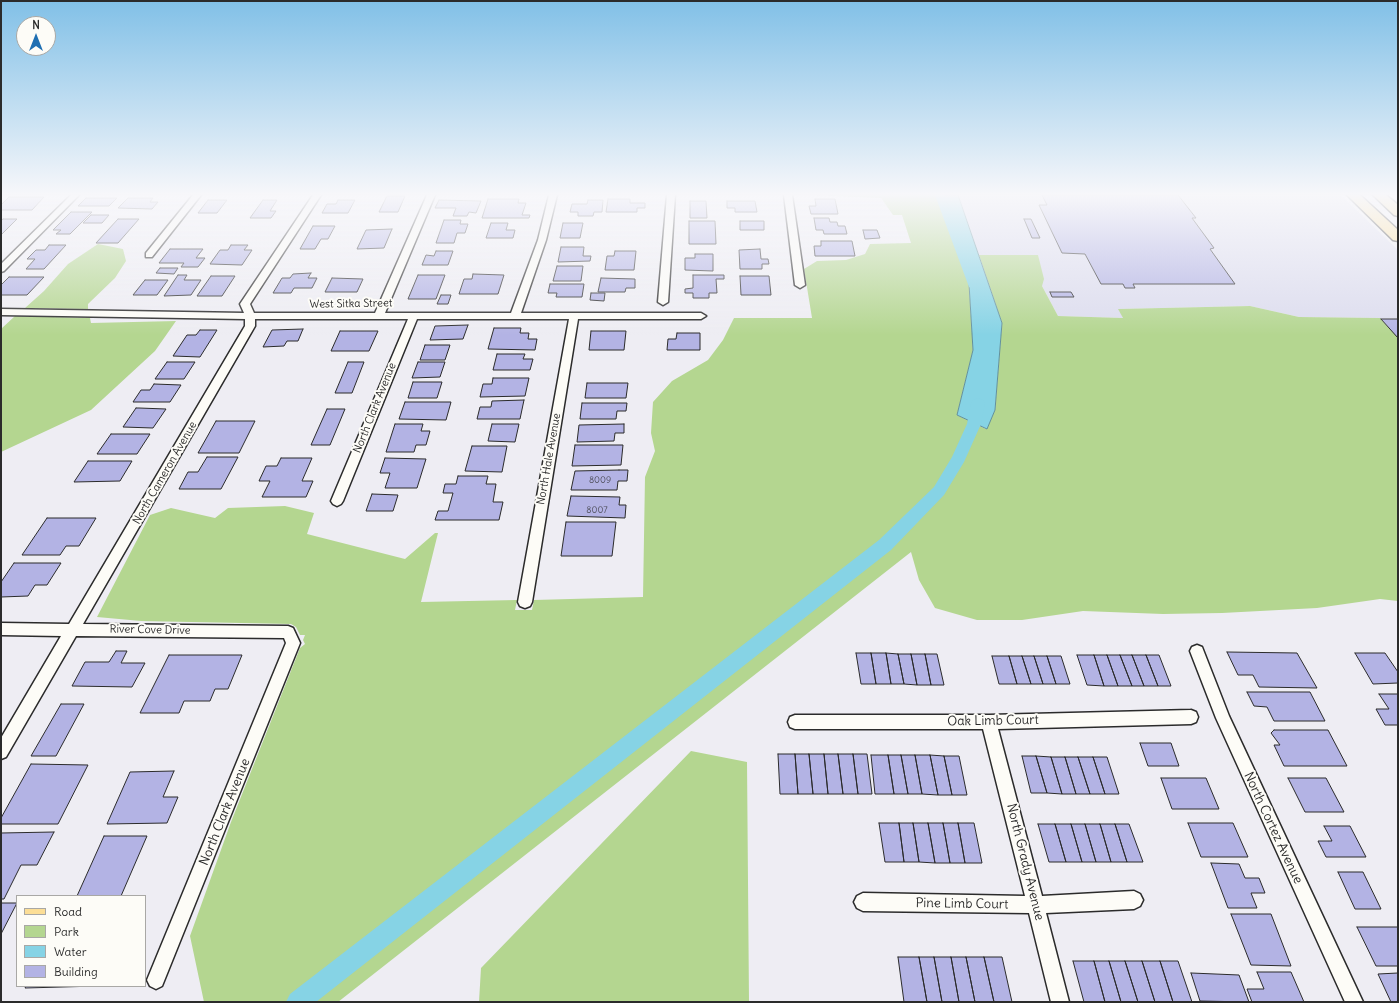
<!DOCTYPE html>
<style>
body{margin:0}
#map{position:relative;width:1399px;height:1003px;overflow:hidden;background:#eeedf3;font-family:Delius,sans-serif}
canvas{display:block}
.frame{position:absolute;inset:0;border:2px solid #2b2b2b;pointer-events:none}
.legend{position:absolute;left:16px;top:895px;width:130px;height:92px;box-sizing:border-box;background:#fdfcf7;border:1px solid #a9a8a5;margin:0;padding:5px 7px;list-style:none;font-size:12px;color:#2b2b2b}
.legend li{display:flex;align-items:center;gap:8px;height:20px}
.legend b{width:20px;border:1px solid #a9a8a5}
.north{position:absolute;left:16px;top:16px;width:40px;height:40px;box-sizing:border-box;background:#fdfcf7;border:1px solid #a9a8a5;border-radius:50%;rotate:0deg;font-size:11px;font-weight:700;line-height:16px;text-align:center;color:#2b2b2b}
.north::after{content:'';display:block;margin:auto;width:14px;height:18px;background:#1f6fb2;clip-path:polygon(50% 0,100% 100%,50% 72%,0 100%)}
</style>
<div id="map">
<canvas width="1399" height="1003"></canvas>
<div class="frame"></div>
<ul class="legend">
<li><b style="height:5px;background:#fcde96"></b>Road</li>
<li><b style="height:11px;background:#b4d690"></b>Park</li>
<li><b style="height:11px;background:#86d3e5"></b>Water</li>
<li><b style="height:11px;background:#b3b3e4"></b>Building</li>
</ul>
<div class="north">N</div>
</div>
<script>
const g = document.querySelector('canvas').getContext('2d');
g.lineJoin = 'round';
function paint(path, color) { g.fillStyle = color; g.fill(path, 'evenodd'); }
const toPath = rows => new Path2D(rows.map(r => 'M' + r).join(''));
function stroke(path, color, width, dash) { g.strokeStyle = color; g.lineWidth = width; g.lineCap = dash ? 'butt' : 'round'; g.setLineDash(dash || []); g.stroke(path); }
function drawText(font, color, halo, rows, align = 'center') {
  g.font = font + ' Delius,sans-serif'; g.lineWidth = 4; g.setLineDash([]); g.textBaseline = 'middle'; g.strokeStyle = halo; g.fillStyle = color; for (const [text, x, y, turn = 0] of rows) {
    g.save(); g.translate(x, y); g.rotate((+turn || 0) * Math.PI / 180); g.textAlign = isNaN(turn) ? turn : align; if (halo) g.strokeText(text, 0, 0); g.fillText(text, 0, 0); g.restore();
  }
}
paint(toPath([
 [958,195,1341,195,1398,250,1398,337,1380,318,1299,317,1250,306,1119,309,1123,318,1058,316,1042,286,1038,255,979,255]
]), '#dcdcee');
paint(toPath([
 [810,195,941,195,968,267,973,350,957,415,986,429,995,410,1002,323,979,255,1038,255,1044,279,1042,286,1058,316,1123,318,1118,309,1250,306,1299,317,1380,318,1398,337,1398,601,1380,599,1317,608,1222,613,1163,614,1083,611,1022,620,977,620,935,608,919,580,911,552,338,1002,204,1002,190,936,231,822,300,648,305,644,303,640,305,635,300,635,296,627,291,624,141,621,97,617,150,515,171,508,215,518,228,508,285,506,314,513,307,534,405,559,435,533,438,533,421,602,517,600,515,610,532,610,534,600,643,597,645,477,655,451,651,433,653,402,672,381,708,360,723,340,734,318,812,318,804,269,817,261,846,260,865,254,870,244,911,243,902,215,893,215,881,198],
 [98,244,123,249,126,261,115,278,88,304,88,309,25,308,44,291,68,264],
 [15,316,90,318,91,323,176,321,155,351,91,410,1,452,1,329],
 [691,751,747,762,749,1002,479,1002,481,968]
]), '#b4d690');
const water = toPath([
 [941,195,958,195,1002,323,995,410,987,429,957,415,973,350,968,267,941,195]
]);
paint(water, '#86d3e5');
stroke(water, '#62909b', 1);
paint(toPath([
 [935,195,945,195,981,287,979,289,975,290,969,287,935,195],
 [978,398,983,400,985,403,981,424,964,462,944,495,891,550,316,1002,286,1002,290,994,879,540,934,487,952,457,967,424,971,403,973,400,978,398]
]), '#86d3e5');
const building = toPath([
 [1042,195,1178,195,1196,218,1192,218,1214,248,1210,249,1235,284,1133,284,1135,288,1125,288,1123,284,1101,284,1085,254,1062,253,1039,205,1047,205,1042,195],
 [387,196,405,196,398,212,379,212,387,196],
 [9,197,44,197,32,210,1,210,1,205,9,197],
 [86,198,117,198,109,206,78,206,86,198],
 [128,198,153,198,150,202,158,202,152,209,118,208,128,198],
 [488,199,519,199,518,203,526,203,522,215,530,215,529,218,482,218,488,199],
 [608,199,630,199,630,203,645,203,645,208,637,208,637,212,606,212,608,199],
 [815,199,835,199,838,214,811,214,809,206,816,206,815,199],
 [208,200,227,200,217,213,198,213,208,200],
 [263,200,277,200,270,211,276,211,271,218,250,218,263,200],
 [338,200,355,200,348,213,322,213,327,204,336,204,338,200],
 [439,200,481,201,476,213,469,212,467,216,453,216,456,208,435,208,439,200],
 [588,200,603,200,602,212,594,212,593,216,578,216,578,212,570,212,572,204,587,204,588,200],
 [690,201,706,201,707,218,690,218,690,201],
 [727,201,755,201,757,212,735,212,735,208,727,208,727,201],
 [71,212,92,212,70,234,56,234,61,230,53,230,71,212],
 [91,215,109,215,102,223,83,223,91,215],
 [814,218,829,218,830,222,837,222,838,226,845,226,847,234,824,234,823,230,816,230,814,218],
 [3,219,17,219,1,235,1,221,3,219],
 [118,219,139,219,118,243,96,243,118,219],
 [1024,219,1031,219,1040,238,1032,238,1024,219],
 [444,220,461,220,460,224,468,224,465,233,457,233,454,243,436,243,444,220],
 [689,221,715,221,716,244,689,244,689,221],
 [740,221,764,221,764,230,740,230,740,221],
 [491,223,508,223,506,230,515,230,513,238,486,238,491,223],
 [563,223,583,223,580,238,560,238,563,223],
 [313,226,335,226,328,239,321,239,315,249,300,249,313,226],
 [392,229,384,248,357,249,366,230,392,229],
 [863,230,877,230,880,238,865,239,863,230],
 [821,241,852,241,855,256,815,256,814,246,821,246,821,241],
 [49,245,66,245,44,269,26,269,35,259,27,259,36,250,45,250,49,245],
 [231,245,248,245,244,250,252,250,242,265,210,264,220,250,228,250,231,245],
 [561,247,584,247,583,256,591,256,590,261,558,262,561,247],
 [170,249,203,249,196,258,205,258,198,267,181,267,184,263,159,263,170,249],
 [760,249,761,259,768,259,769,264,762,264,762,269,740,269,739,250,760,249],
 [436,251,453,251,448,265,422,265,426,255,434,256,436,251],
 [615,251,636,251,634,270,605,270,607,256,614,256,615,251],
 [695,254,713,254,713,271,685,270,685,258,695,258,695,254],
 [557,266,583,266,581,281,553,281,557,266],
 [160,268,178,268,174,274,156,273,160,268],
 [311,273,308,278,317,278,312,288,294,288,291,293,273,293,282,278,290,278,293,274,311,273],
 [473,274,504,275,498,294,459,294,464,279,472,279,473,274],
 [178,275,187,275,184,280,201,280,191,295,164,296,178,275],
 [418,275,445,275,436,299,408,299,418,275],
 [693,275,724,275,724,279,716,279,717,293,709,293,709,298,693,298,693,293,685,293,685,289,693,288,693,275],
 [211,276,235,276,222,296,197,296,211,276],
 [740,276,769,276,771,295,741,295,740,276],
 [9,277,44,277,27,295,1,295,1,285,9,277],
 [332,278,363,279,357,292,325,292,332,278],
 [601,278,635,279,635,288,626,288,625,292,598,292,601,278],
 [145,280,168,280,157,295,133,295,145,280],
 [550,284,584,284,582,297,556,297,557,293,548,293,550,284],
 [1050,292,1071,292,1074,297,1052,297,1050,292],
 [591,293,605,293,604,301,590,300,591,293],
 [441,295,451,295,448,304,437,304,441,295],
 [1381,319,1398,319,1398,338,1381,319],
 [468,325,463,339,430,340,435,326,468,325],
 [494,328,521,328,520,333,529,333,528,339,537,339,535,350,488,349,494,328],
 [303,329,298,341,287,341,284,346,263,347,272,330,303,329],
 [200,330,217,330,200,357,173,356,187,335,196,335,200,330],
 [340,331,378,331,369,351,331,351,340,331],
 [591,331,626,331,624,350,589,350,591,331],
 [677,333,700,333,700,350,667,350,668,339,676,339,677,333],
 [425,345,450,345,445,360,420,360,425,345],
 [497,354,525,354,523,359,533,359,530,370,493,370,497,354],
 [167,362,195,362,184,379,155,379,167,362],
 [348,362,364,362,352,393,335,393,348,362],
 [418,362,445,362,440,377,412,378,418,362],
 [493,378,529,378,525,396,480,397,483,384,492,384,493,378],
 [413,382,442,382,437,398,408,398,413,382],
 [587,383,628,383,626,398,585,398,587,383],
 [154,384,181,385,170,402,133,402,141,390,150,390,154,384],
 [524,400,520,419,477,419,480,407,491,407,492,401,524,400],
 [405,402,451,402,446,420,399,419,405,402],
 [582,403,627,403,626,411,617,411,616,419,580,419,582,403],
 [136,408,139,408,166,409,153,428,123,427,136,408],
 [327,409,345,409,330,445,311,445,327,409],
 [216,421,255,421,239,453,198,453,216,421],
 [395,424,423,424,421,431,430,431,426,445,416,445,414,452,386,452,395,424],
 [492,424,519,424,515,442,488,441,492,424],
 [624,424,624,433,615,433,614,441,577,442,579,425,624,424],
 [111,434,150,434,137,454,97,454,111,434],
 [575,445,623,445,621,465,572,466,575,445],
 [472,446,507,446,502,472,465,471,472,446],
 [207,457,238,457,221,489,179,489,188,472,198,472,207,457],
 [281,458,312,458,302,481,313,481,306,497,262,497,270,481,259,481,266,466,277,466,281,458],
 [385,458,426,459,417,488,385,488,390,473,380,473,385,458],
 [88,461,132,461,120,481,74,482,88,461],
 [619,470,628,470,627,481,618,481,617,490,571,490,575,471,619,470],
 [458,476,488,476,486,484,496,484,493,502,503,502,499,520,435,520,438,511,448,511,453,493,443,493,445,484,456,484,458,476],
 [372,494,398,495,393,511,366,511,372,494],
 [571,496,620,497,619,505,626,505,625,518,567,516,571,496],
 [47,518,96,518,79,546,66,546,60,555,22,555,47,518],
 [566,522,616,522,612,556,561,556,566,522],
 [14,563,61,563,47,585,35,585,28,596,1,597,1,582,14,563],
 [116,651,127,651,121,663,145,663,132,687,72,686,85,662,109,662,116,651],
 [1227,652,1297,653,1317,688,1259,687,1253,675,1238,675,1227,652],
 [856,653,871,653,876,684,861,684,856,653],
 [871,653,886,653,891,684,876,684,871,653],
 [886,653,898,654,904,684,891,684,886,653],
 [1355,653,1385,653,1398,672,1398,683,1373,684,1355,653],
 [898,654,911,654,917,685,904,684,898,654],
 [911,654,925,654,931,685,917,685,911,654],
 [925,654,937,654,944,685,931,685,925,654],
 [169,655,242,655,228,689,215,689,210,701,184,701,179,713,140,713,169,655],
 [1077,655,1094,655,1104,686,1087,685,1077,655],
 [1094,655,1107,655,1118,686,1104,686,1094,655],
 [1107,655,1120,655,1132,686,1118,686,1107,655],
 [1120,655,1132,655,1144,686,1132,686,1120,655],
 [1132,655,1146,655,1158,686,1144,686,1132,655],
 [1146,655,1159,655,1171,686,1158,686,1146,655],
 [992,656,1009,656,1017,684,999,684,992,656],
 [1009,656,1022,656,1031,684,1017,684,1009,656],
 [1022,656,1034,656,1043,684,1031,684,1022,656],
 [1034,656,1047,656,1056,684,1043,684,1034,656],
 [1047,656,1061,656,1070,684,1056,684,1047,656],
 [1247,692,1310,692,1325,721,1274,721,1267,707,1254,706,1247,692],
 [1379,694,1398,694,1398,725,1385,725,1376,709,1389,709,1379,694],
 [61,704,84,704,56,756,31,756,61,704],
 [1274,730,1328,730,1347,766,1284,766,1274,745,1280,745,1271,733,1274,730],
 [1140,743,1171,743,1179,766,1148,766,1140,743],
 [778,754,795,754,798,794,780,794,778,754],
 [795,754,809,754,813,794,798,794,795,754],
 [809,754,824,754,828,794,813,794,809,754],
 [824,754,838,754,843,794,828,794,824,754],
 [838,754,853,754,858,794,843,794,838,754],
 [853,754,867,754,872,794,858,794,853,754],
 [871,755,888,755,894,794,875,794,871,755],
 [888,755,901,755,908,794,894,794,888,755],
 [901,755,915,755,922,794,908,794,901,755],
 [915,755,930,755,938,795,922,794,915,755],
 [930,755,944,756,952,795,938,795,930,755],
 [944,756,959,756,967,795,952,795,944,756],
 [1022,756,1036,756,1047,793,1031,793,1022,756],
 [1036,756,1051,757,1062,794,1047,793,1036,756],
 [1051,757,1065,757,1076,794,1062,794,1051,757],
 [1065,757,1078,757,1090,794,1076,794,1065,757],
 [1078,757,1093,757,1105,794,1090,794,1078,757],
 [1093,757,1107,757,1119,794,1105,794,1093,757],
 [31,764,88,765,58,824,1,824,1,818,31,764],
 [174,771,163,797,178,797,167,823,107,824,130,772,174,771],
 [1161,778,1206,778,1219,809,1172,809,1161,778],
 [1288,778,1326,778,1344,812,1305,812,1288,778],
 [879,823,899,823,904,862,885,862,879,823],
 [899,823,913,823,919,862,904,862,899,823],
 [913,823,928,823,935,863,919,862,913,823],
 [928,823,943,823,950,863,935,863,928,823],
 [943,823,958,823,965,863,950,863,943,823],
 [958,823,974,823,982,863,965,863,958,823],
 [1188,823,1233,823,1248,857,1201,857,1188,823],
 [1038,824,1055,824,1066,862,1049,862,1038,824],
 [1055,824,1071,824,1082,862,1066,862,1055,824],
 [1071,824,1085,824,1096,862,1082,862,1071,824],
 [1085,824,1100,824,1111,862,1096,862,1085,824],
 [1100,824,1115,824,1127,862,1111,862,1100,824],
 [1115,824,1129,824,1143,862,1127,862,1115,824],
 [1324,826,1350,826,1366,857,1326,857,1318,841,1332,841,1324,826],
 [54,832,37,865,21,865,4,899,1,899,1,833,54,832],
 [104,836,147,836,121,896,77,896,104,836],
 [1211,863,1239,864,1245,878,1259,878,1265,893,1251,893,1257,908,1228,908,1211,863],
 [1338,872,1363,872,1381,909,1355,909,1338,872],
 [1,903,17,903,1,934,1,903],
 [1231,914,1271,914,1291,966,1251,965,1231,914],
 [1357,927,1398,927,1398,966,1376,966,1357,927],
 [898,957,919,957,927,1002,904,1002,898,957],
 [919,957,934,957,942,1002,927,1002,919,957],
 [934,957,951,957,959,1002,942,1002,934,957],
 [951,957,966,957,975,1002,959,1002,951,957],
 [966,957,984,957,994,1002,975,1002,966,957],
 [984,957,1002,957,1012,1002,994,1002,984,957],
 [1073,961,1094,961,1105,1002,1084,1002,1073,961],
 [1094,961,1109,961,1121,1002,1105,1002,1094,961],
 [1109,961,1125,961,1138,1002,1121,1002,1109,961],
 [1125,961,1142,961,1155,1002,1138,1002,1125,961],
 [1142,961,1160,961,1173,1002,1155,1002,1142,961],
 [1160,961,1178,961,1192,1002,1173,1002,1160,961],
 [1257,972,1291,972,1304,1002,1252,1002,1247,989,1264,989,1257,972],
 [1191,973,1239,975,1249,1002,1200,1001,1191,973],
 [1398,973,1398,1002,1391,1002,1378,974,1398,973],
 [26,986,98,986,25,988,26,986]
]);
paint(building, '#b3b3e4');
stroke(building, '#2b2b2b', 1);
const minor = toPath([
 [71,195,79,195,4,271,1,272,1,264,71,195],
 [193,195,201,195,152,257,146,257,146,253,193,195],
 [313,195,321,195,250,304,254,313,375,313,427,195,435,195,385,313,511,313,538,240,549,195,557,195,546,240,521,313,701,313,706,316,701,319,578,319,532,602,530,606,525,608,520,606,518,602,569,319,417,319,343,501,341,504,337,506,333,504,331,501,408,319,255,319,255,326,83,624,288,626,293,628,300,643,162,986,156,989,150,986,147,980,286,643,284,638,76,636,6,757,1,759,1,738,61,636,1,635,1,623,69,624,245,326,245,319,1,315,1,309,244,313,240,304,313,195],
 [667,195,675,195,668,302,663,305,658,302,667,195],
 [784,195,792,195,805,285,800,288,795,285,784,195],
 [1197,645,1202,647,1229,716,1363,1002,1345,1002,1216,718,1190,651,1192,647,1197,645],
 [1191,710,1196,712,1198,717,1196,722,1191,724,998,729,1042,896,1134,891,1140,894,1143,900,1140,906,1134,909,1046,913,1069,1002,1051,1002,1029,913,863,911,857,908,854,902,857,896,863,893,1025,896,983,729,795,729,790,727,788,722,790,717,795,715,989,715,1191,710]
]);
const primary = toPath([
 [1347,195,1360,195,1398,230,1398,241,1393,240,1347,195],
 [1373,195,1386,195,1398,205,1398,216,1394,215,1373,195]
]);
stroke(minor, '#2b2b2b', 3);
stroke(primary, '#2b2b2b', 3);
paint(minor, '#fdfcf7');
paint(primary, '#fcde96');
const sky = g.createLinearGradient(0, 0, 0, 335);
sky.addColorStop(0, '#81c0e7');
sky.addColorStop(0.58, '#f7f7fa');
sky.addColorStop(1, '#f7f7fa00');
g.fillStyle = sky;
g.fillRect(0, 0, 1399, 335);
drawText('9px', '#4d4d59', null, [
 ["8009",600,480],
 ["8007",597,510]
]);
drawText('11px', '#2b2b2b', '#fdfcf7', [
 ["West Sitka Street",351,304,-1],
 ["North Clark Avenue",375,408,-68],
 ["North Hale Avenue",549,459,-80],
 ["North Cameron Avenue",165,473,-60],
 ["River Cove Drive",150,630,1]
]);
drawText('13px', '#2b2b2b', '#fdfcf7', [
 ["Oak Limb Court",993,721,-1],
 ["North Clark Avenue",225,812,-68],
 ["North Cortez Avenue",1273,828,65],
 ["North Grady Avenue",1025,862,76],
 ["Pine Limb Court",962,904,1]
]);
</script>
